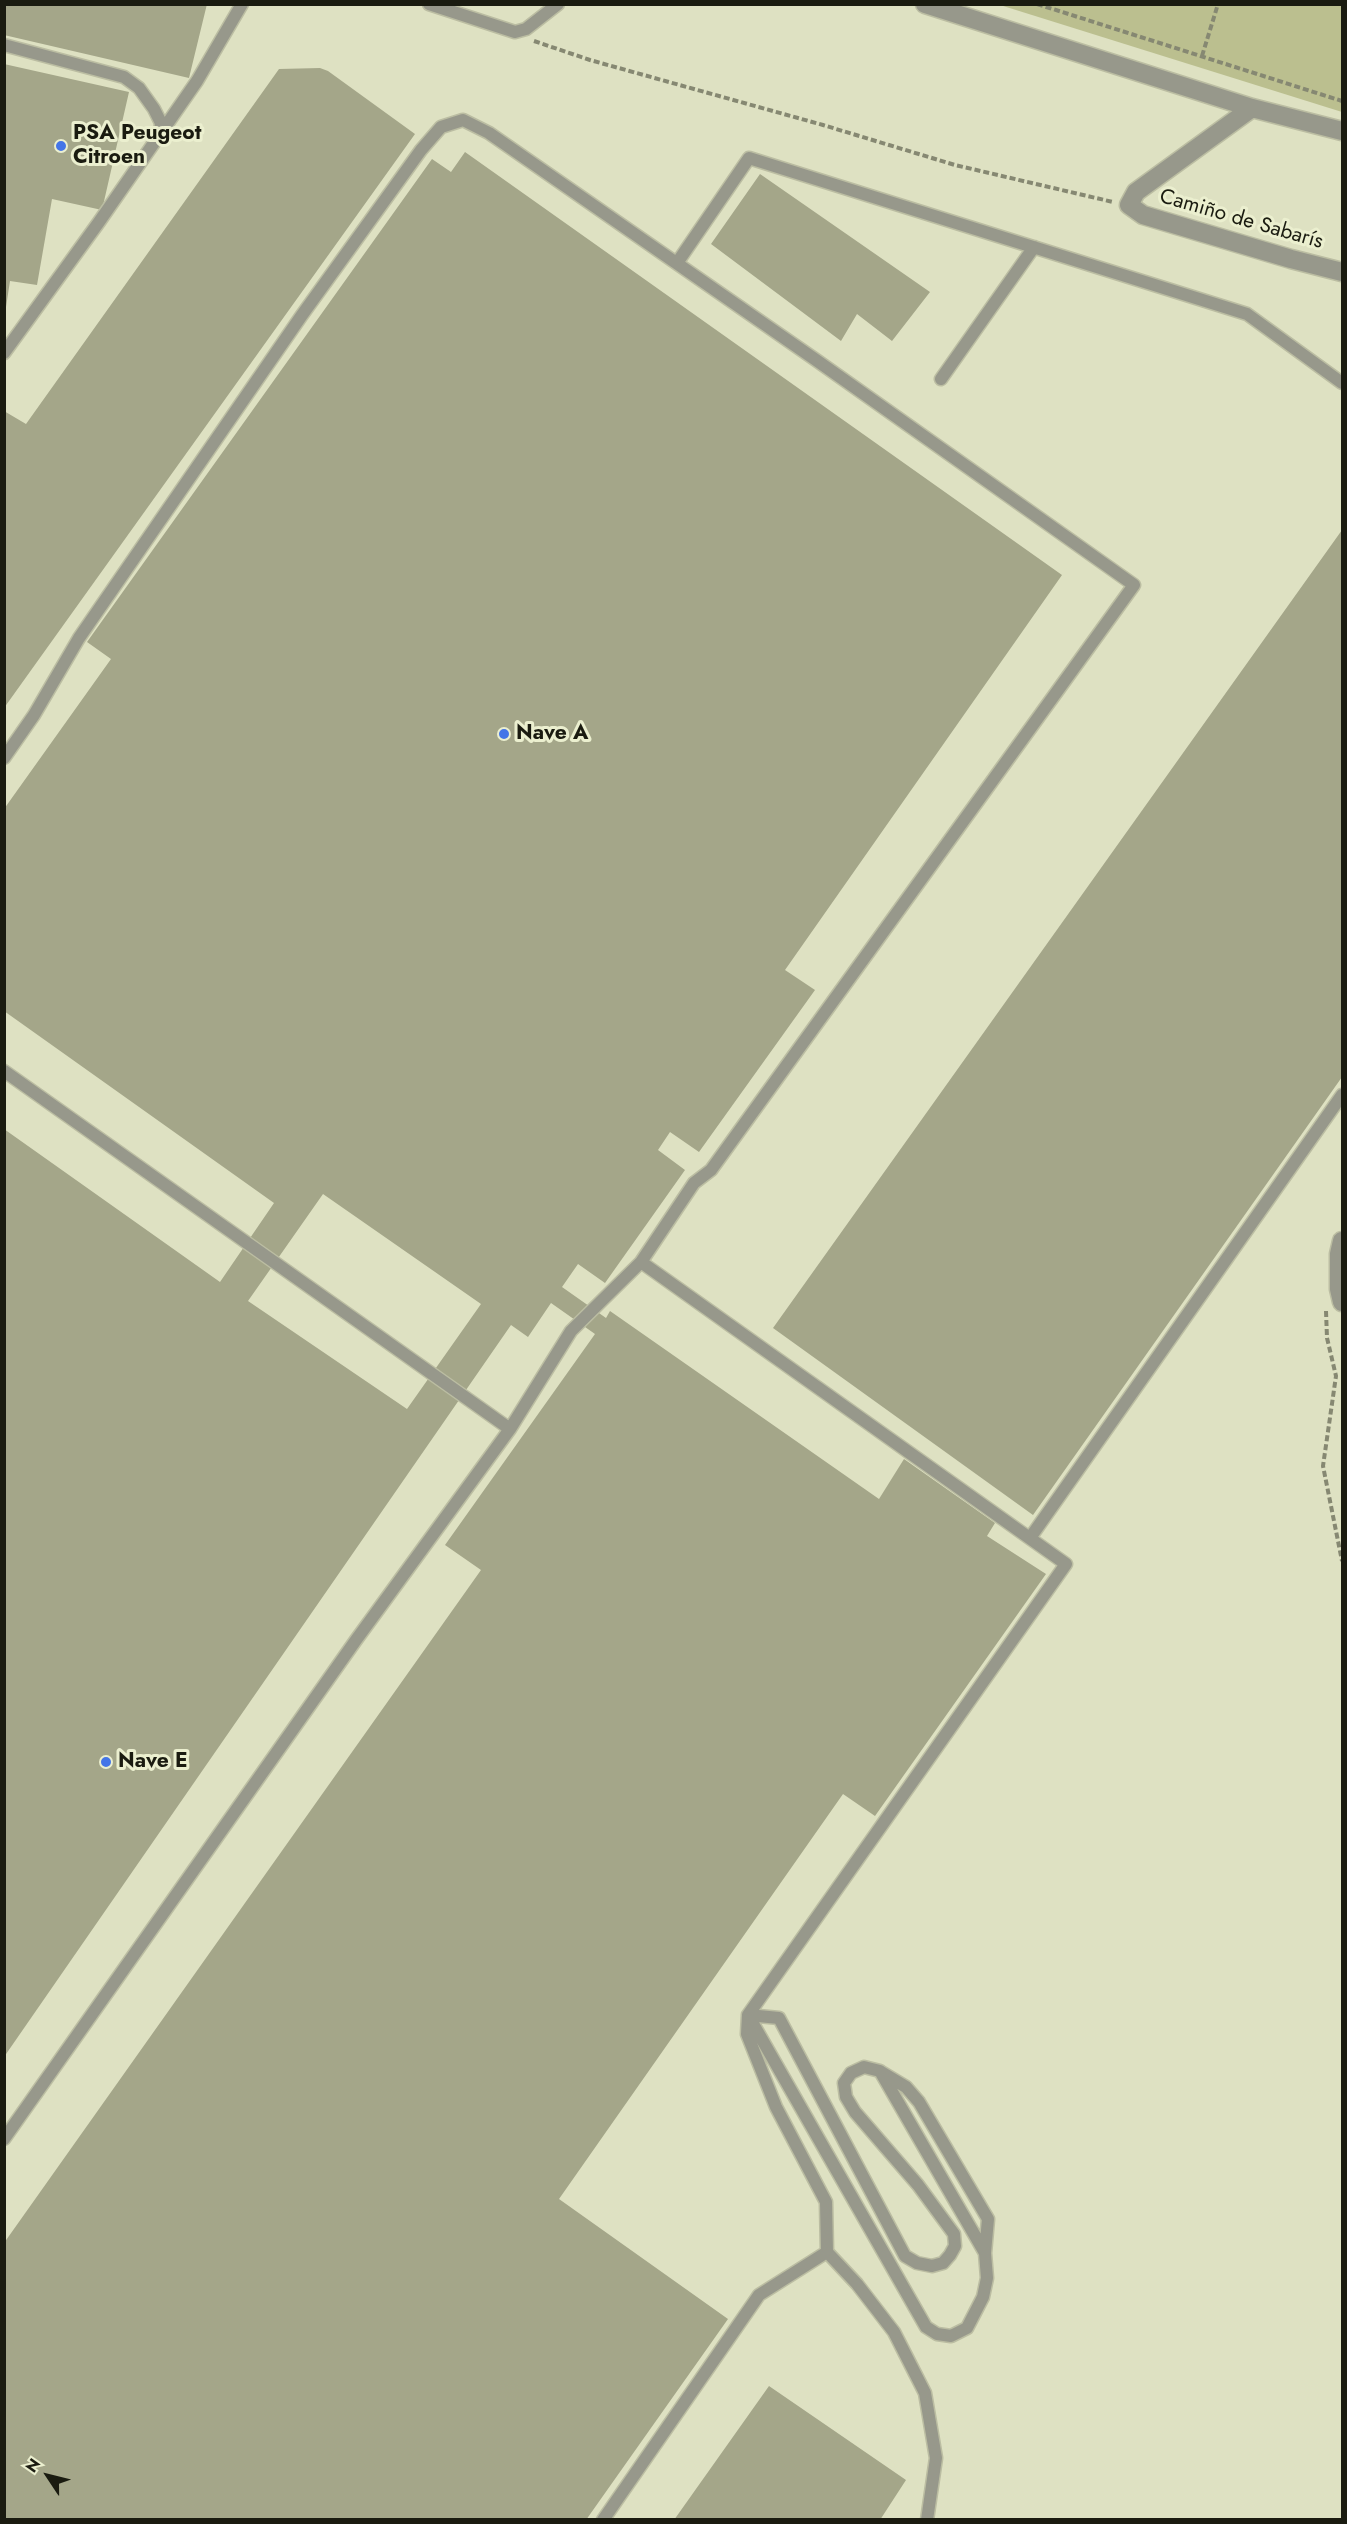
<!DOCTYPE html>
<meta charset="utf-8">
<style>
body{margin:0}
#map{position:relative;width:1347px;height:2524px;overflow:hidden;background:#dee1c2;font-family:Jost,sans-serif}
canvas{display:block}
.frame{position:absolute;inset:0;border:6px solid #1a1b10;pointer-events:none}
.north{position:absolute;left:18px;top:2446px;width:60px;height:60px;-webkit-text-stroke:4px #ebefcf;paint-order:stroke;rotate:305deg;font-size:16px;font-weight:700;line-height:24px;text-align:center;color:#1a1b10}
.north::after{content:'';display:block;margin:auto;width:21px;height:27px;background:#1a1b10;clip-path:polygon(50% 0,100% 100%,50% 72%,0 100%)}
</style>
<div id="map">
<canvas width="1347" height="2524"></canvas>
<div class="frame"></div>
<div class="north">N</div>
</div>
<script>
const g = document.querySelector('canvas').getContext('2d');
g.lineJoin = 'round';
function paint(path, color) { g.fillStyle = color; g.fill(path, 'evenodd'); }
const toPath = rows => new Path2D(rows.map(r => 'M' + r).join(''));
function stroke(path, color, width, dash) { g.strokeStyle = color; g.lineWidth = width; g.lineCap = dash ? 'butt' : 'round'; g.setLineDash(dash || []); g.stroke(path); }
function drawText(font, color, halo, rows, align = 'center') {
  g.font = font + ' Jost,sans-serif'; g.lineWidth = 6; g.setLineDash([]); g.textBaseline = 'middle'; g.strokeStyle = halo; g.fillStyle = color; for (const [text, x, y, turn = 0] of rows) {
    g.save(); g.translate(x, y); g.rotate((+turn || 0) * Math.PI / 180); g.textAlign = isNaN(turn) ? turn : align; if (halo) g.strokeText(text, 0, 0); g.fillText(text, 0, 0); g.restore();
  }
}
paint(toPath([
 [1000,5,1342,5,1342,112]
]), '#bbbf8f');
paint(toPath([
 [4,4,207,4,189,78,4,35],
 [4,64,129,92,102,210,52,199,37,285,10,281,6,307],
 [320,68,328,71,415,134,4,708,4,411,26,424,279,69],
 [465,152,1062,575,785,970,815,990,699,1152,670,1132,658,1150,685,1170,605,1283,578,1264,562,1287,606,1318,610,1311,879,1499,904,1459,995,1523,987,1536,1046,1574,875,1816,843,1794,559,2199,728,2319,586,2520,4,2520,4,2243,481,1570,445,1545,595,1334,551,1303,528,1337,511,1325,4,2057,4,1129,220,1282,274,1203,4,1011,4,809,111,659,87,642,432,159,451,172],
 [323,1194,481,1304,407,1409,248,1301],
 [760,174,930,292,892,341,857,314,841,341,711,244],
 [1342,530,1342,1077,1033,1515,773,1328],
 [769,2386,906,2480,880,2520,674,2520]
]), '#a4a689');
const lane = toPath([
 [429,4,515,32,526,29,558,4],
 [4,45,124,77,139,88,154,109,161,123,160,134],
 [677,263,749,158,1247,314,1342,383],
 [4,353,99,222,197,81,242,4],
 [941,379,1034,247],
 [4,758,34,715,79,638,302,315,421,150,441,127,463,120,489,133,816,360,1134,585,711,1170,694,1183,641,1262,571,1331,510,1429,356,1640,4,2139],
 [4,1071,510,1429],
 [641,1262,1066,1564,748,2015,747,2034,776,2107,826,2202,827,2252,857,2284,894,2332,925,2393,936,2458,927,2520],
 [1030,1538,1342,1095],
 [748,2015,779,2018,905,2256,917,2263,932,2266,943,2263,950,2255,955,2246,954,2234,918,2185,855,2112,846,2097,844,2083,851,2073,864,2067,880,2071,985,2253,987,2278,983,2297,967,2328,951,2336,937,2334,926,2327,748,2015],
 [881,2072,906,2087,919,2102,988,2219,985,2253],
 [603,2520,759,2295,827,2252]
]);
const street = toPath([
 [925,4,1252,108,1342,131],
 [1252,108,1136,192,1129,205,1143,215,1291,259,1342,272],
 [1342,1241,1339,1254,1339,1289,1342,1302]
]);
stroke(lane, '#bbbda2', 15);
stroke(street, '#bbbda2', 21);
stroke(toPath([
 [1037,4,1342,101],
 [534,41,590,60,823,125,955,165,1113,202],
 [1202,56,1218,4],
 [1326,1311,1327,1338,1336,1376,1323,1466,1342,1561]
]), '#868872', 4, [6, 3]);
stroke(lane, '#97988b', 12);
stroke(street, '#97988b', 18);
for (const [x, y, r, color] of [
 [61,146,6,"#4475e7"],
 [504,734,6,"#4475e7"],
 [106,1762,6,"#4475e7"]
]) { const dot = new Path2D(); dot.arc(x, y, r, 0, 2 * Math.PI); g.fillStyle = color; g.fill(dot); stroke(dot, '#ebefcf', 2); }
drawText('bold 21px', '#1a1b10', '#ebefcf', [
 ["PSA Peugeot",73,134],
 ["Citroen",73,158],
 ["Nave A",516,734],
 ["Nave E",118,1762]
], 'left');
drawText('21px', '#1a1b10', '#ebefcf', [
 ["Camiño de Sabarís",1241,220,16]
]);
</script>
